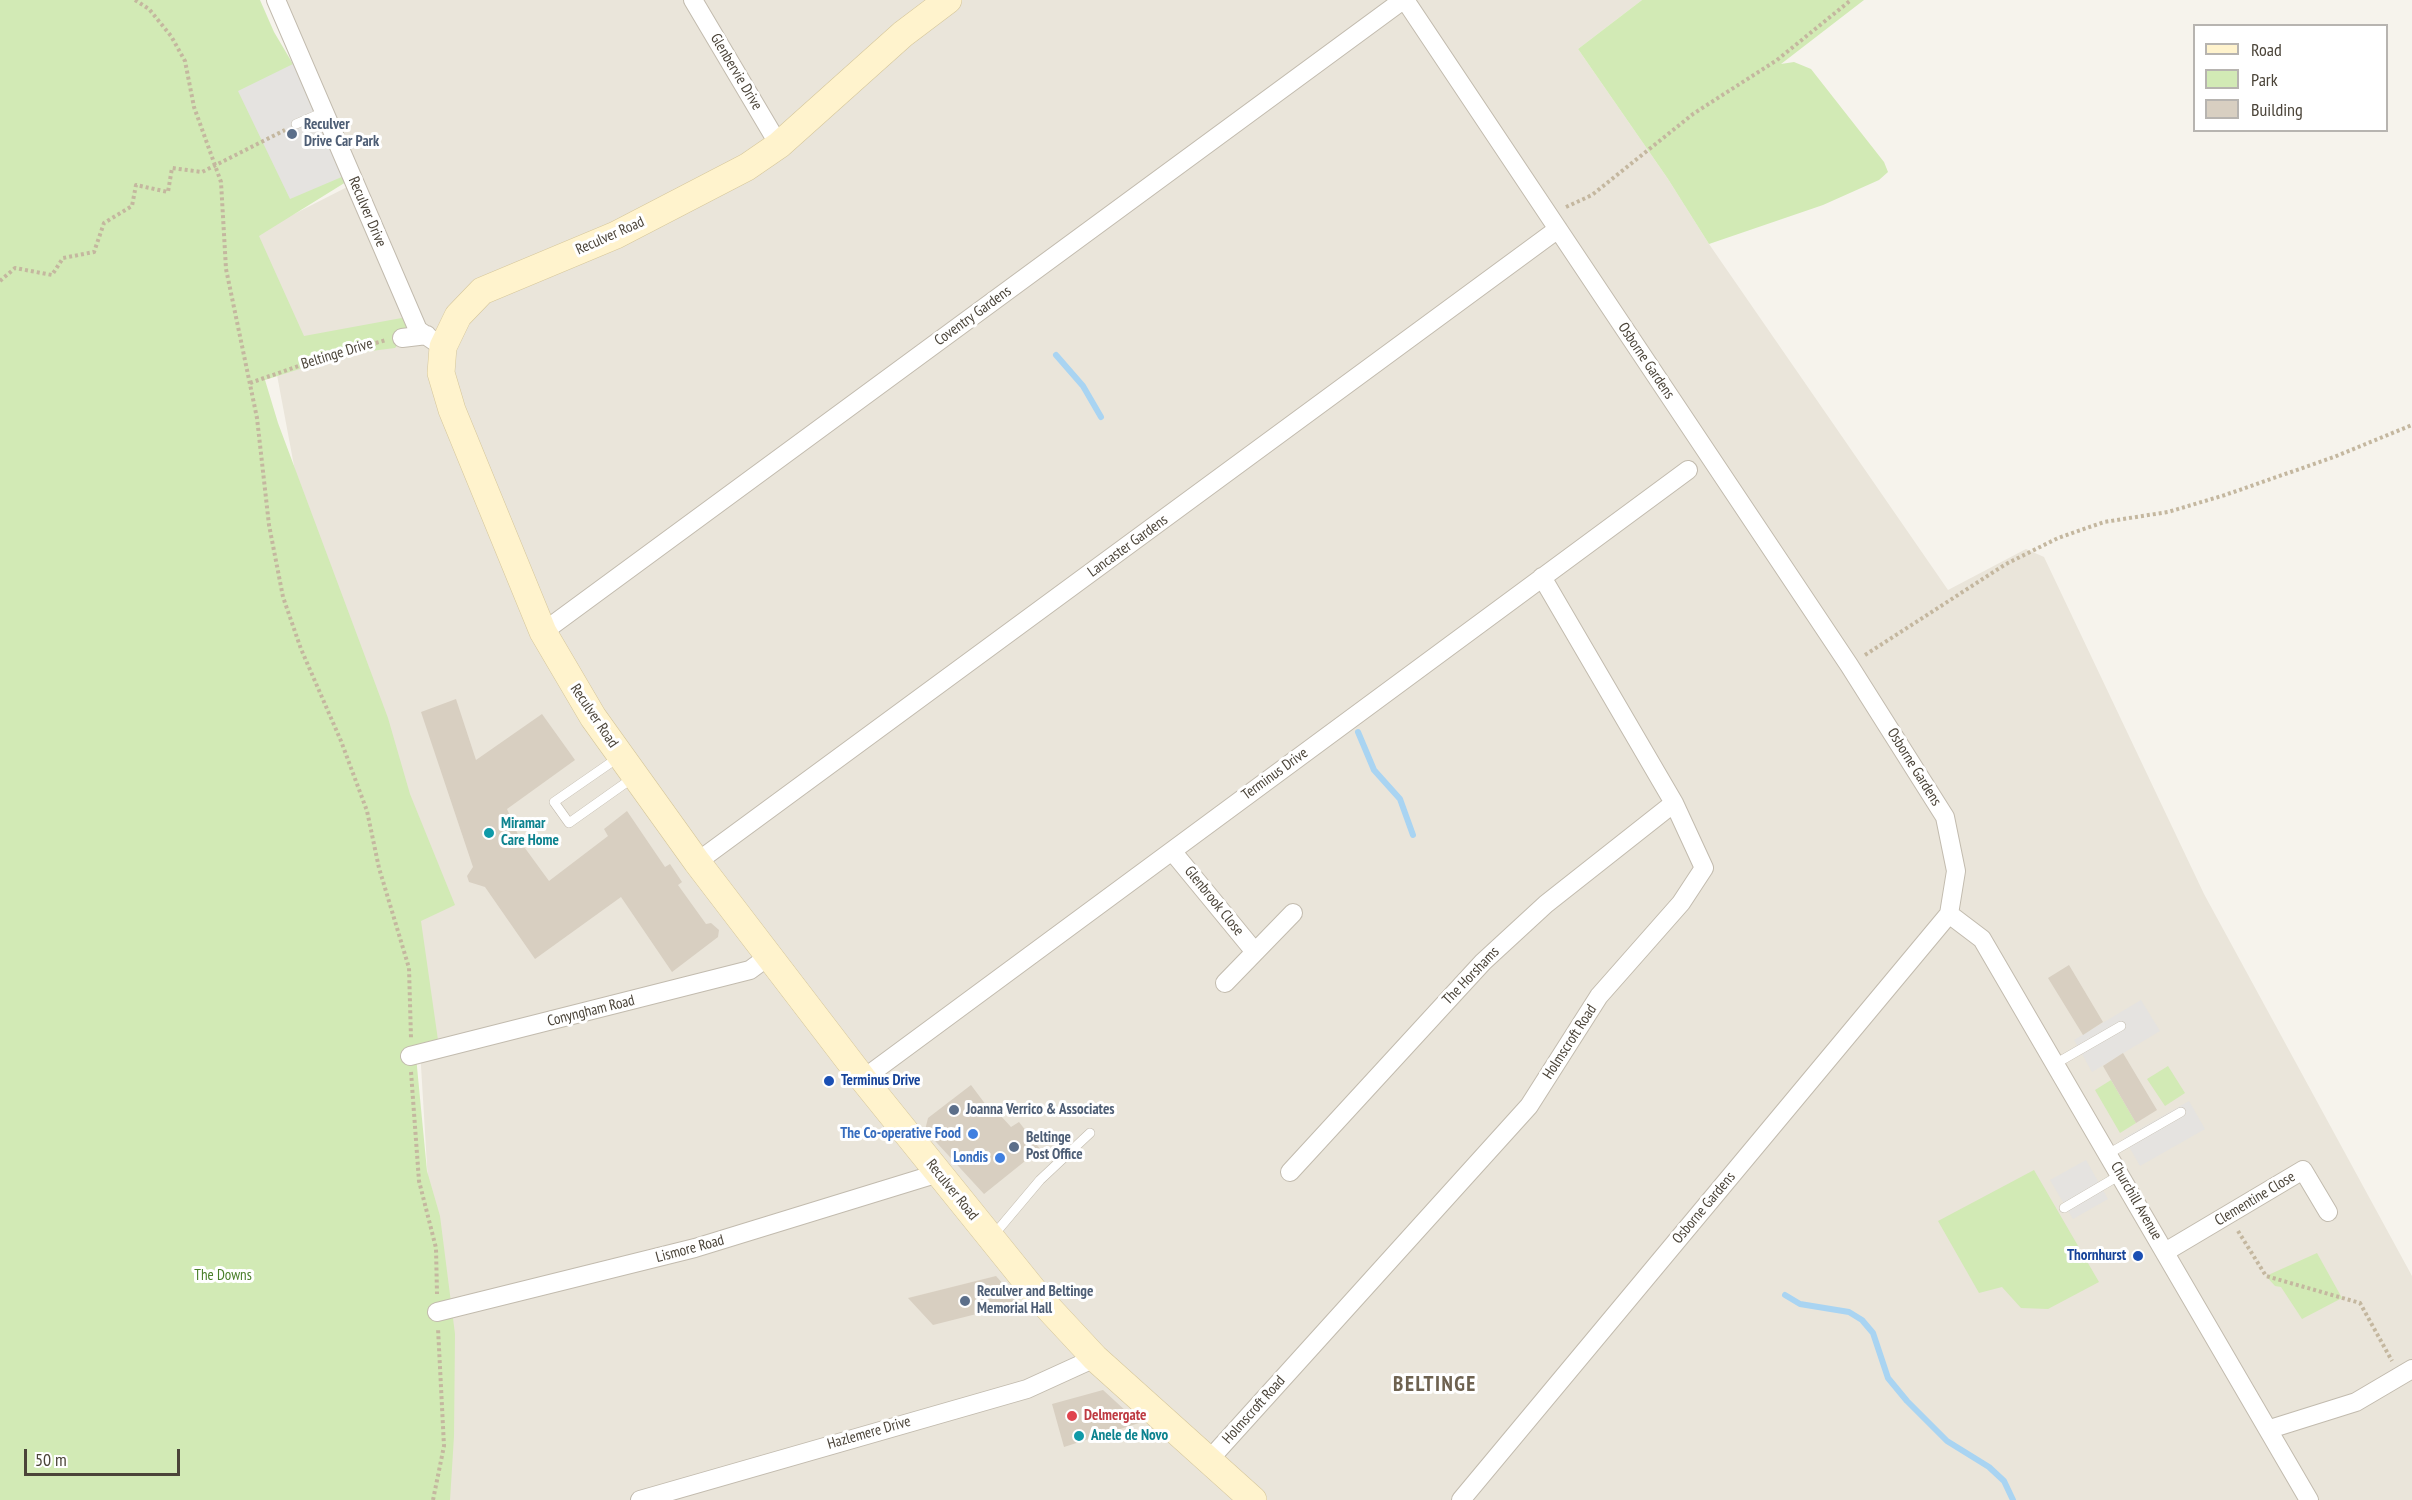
<!DOCTYPE html>
<style>
body{margin:0}
#map{position:relative;width:2412px;height:1500px;overflow:hidden;background:#f6f3ec;font-family:"PT Sans Narrow",sans-serif}
canvas{display:block}
.legend{position:absolute;left:2193px;top:24px;width:195px;height:108px;box-sizing:border-box;background:#fff;border:2px solid #b7b4b0;margin:0;padding:8px 10px;list-style:none;font-size:18px;color:#4b4439}
.legend li{display:flex;align-items:center;gap:12px;height:30px}
.legend b{width:30px;border:2px solid #b7b4b0}
.scale{position:absolute;left:24px;top:1449px;width:156px;height:27px;box-sizing:border-box;border:3px solid #4b4439;border-top:0;padding-left:8px;font-size:18px;line-height:21px;white-space:nowrap;color:#4b4439;-webkit-text-stroke:4px #fff;paint-order:stroke}
</style>
<div id="map">
<canvas width="2412" height="1500"></canvas>
<ul class="legend">
<li><b style="height:8px;background:#fff3cd"></b>Road</li>
<li><b style="height:16px;background:#d2eab5"></b>Park</li>
<li><b style="height:16px;background:#d8cfc1"></b>Building</li>
</ul>
<div class="scale">50 m</div>
</div>
<script>
const g = document.querySelector('canvas').getContext('2d');
g.lineJoin = 'round';
function paint(path, color) { g.fillStyle = color; g.fill(path, 'evenodd'); }
const toPath = rows => new Path2D(rows.map(r => 'M' + r).join(''));
function stroke(path, color, width, dash) { g.strokeStyle = color; g.lineWidth = width; g.lineCap = dash ? 'butt' : 'round'; g.setLineDash(dash || []); g.stroke(path); }
function drawText(font, color, halo, rows, align = 'center') {
  g.font = font + ' "PT Sans Narrow",sans-serif'; g.lineWidth = 6; g.setLineDash([]); g.textBaseline = 'middle'; g.strokeStyle = halo; g.fillStyle = color; for (const [text, x, y, turn = 0] of rows) {
    g.save(); g.translate(x, y); g.rotate((+turn || 0) * Math.PI / 180); g.textAlign = isNaN(turn) ? turn : align; if (halo) g.strokeText(text, 0, 0); g.fillText(text, 0, 0); g.restore();
  }
}
paint(toPath([
 [273,0,1642,0,1578,49,1668,179,1709,244,1948,590,2026,549,2044,557,2204,894,2412,1276,2412,1500,447,1500,417,999,338,701,251,236,353,184]
]), '#eae5da');
paint(toPath([
 [0,0,260,0,274,32,293,64,346,182,259,236,304,336,407,317,410,330,395,348,347,354,265,380,278,423,388,718,410,794,455,905,421,921,438,1040,415,1046,427,1171,440,1216,455,1334,454,1436,450,1500,0,1500],
 [1642,0,1864,0,1781,64,1794,62,1811,69,1884,162,1888,172,1879,180,1823,205,1709,244,1668,179,1578,49],
 [2168,1066,2185,1093,2165,1106,2147,1079],
 [2111,1080,2136,1123,2120,1133,2095,1090],
 [2034,1170,2099,1282,2048,1309,2021,1308,2002,1287,1979,1293,1938,1221],
 [2317,1253,2342,1298,2302,1319,2281,1287,2275,1286,2266,1276]
]), '#d2eab5');
paint(toPath([
 [293,64,344,176,290,199,238,91],
 [2141,1000,2160,1031,2092,1072,2074,1040],
 [2189,1101,2205,1129,2140,1166,2124,1138],
 [2086,1160,2108,1199,2073,1219,2050,1180]
]), '#e5e3e0');
stroke(toPath([
 [1056,355,1083,386,1101,417],
 [1358,732,1374,770,1400,799,1413,835],
 [1785,1295,1800,1304,1849,1312,1862,1320,1873,1333,1888,1378,1907,1401,1947,1441,1989,1467,2004,1481,2013,1500]
]), '#a9d4f2', 6);
paint(toPath([
 [456,699,476,760,542,714,575,760,507,809,522,844,549,881,608,836,604,829,627,811,665,867,670,864,682,882,678,885,706,924,711,923,719,930,718,937,672,972,621,897,535,959,485,887,469,882,467,876,473,867,421,712],
 [2069,965,2103,1022,2083,1035,2048,978],
 [2123,1053,2157,1110,2136,1123,2103,1066],
 [971,1085,986,1105,989,1103,1011,1127,1019,1122,1040,1149,984,1194,925,1130,928,1118],
 [996,1276,1020,1303,933,1325,908,1298],
 [1103,1390,1139,1423,1064,1447,1052,1404]
]), '#d8cfc1');
const lane = toPath([
 [296,124,324,112],
 [619,757,554,802,569,823,634,777],
 [2055,1064,2121,1026],
 [2108,1154,2181,1112],
 [2064,1208,2120,1175],
 [992,1237,1040,1180,1090,1133]
]);
const street = toPath([
 [276,0,418,330,443,347],
 [693,0,779,145],
 [1405,0,1849,665,1945,817,1956,871,1949,914,1461,1500],
 [402,338,427,335],
 [543,632,1403,0],
 [1172,851,1255,952],
 [697,862,1558,229],
 [1949,914,1982,939,2309,1500],
 [1225,983,1293,913],
 [410,1056,750,970,769,956],
 [863,1079,1688,470],
 [1290,1172,1483,962,1546,904,1674,803],
 [2165,1252,2303,1170,2328,1212],
 [437,1312,695,1248,939,1173],
 [2270,1429,2356,1402,2412,1369],
 [1209,1460,1529,1106,1599,996,1681,903,1704,868,1674,803,1542,577],
 [640,1500,1027,1389,1095,1358]
]);
const secondary = toPath([
 [948,0,903,34,779,145,747,167,616,235,482,291,458,316,443,347,441,373,452,410,543,632,593,717,697,862,863,1079,1042,1301,1095,1358,1253,1500]
]);
stroke(lane, '#c2bbae', 10);
stroke(street, '#c2bbae', 20);
stroke(secondary, '#d6c79b', 28);
stroke(toPath([
 [135,0,149,9,171,36,185,61,194,107,221,182,226,269,257,418,269,525,283,597,301,649,341,741,367,811,379,868,409,968,411,1038],
 [1566,207,1592,195,1693,114,1777,60,1851,0],
 [0,281,15,268,52,275,63,258,94,252,104,223,132,206,136,185,168,192,172,168,202,172,285,130],
 [250,383,301,365,386,340],
 [1865,655,2006,564,2058,538,2104,522,2168,512,2225,495,2334,457,2412,425],
 [411,1072,419,1181,436,1248,437,1294],
 [2238,1231,2266,1276,2360,1303,2392,1361],
 [433,1500,444,1446,438,1328]
]), '#c4b79f', 4, [3, 3]);
stroke(lane, '#fff', 9);
stroke(street, '#fff', 18);
stroke(secondary, '#fff3cd', 27);
for (const [x, y, r, color] of [
 [292,134,6,"#5c6f8a"],
 [489,833,6,"#0f9aa8"],
 [829,1081,6,"#1a4fb4"],
 [954,1110,6,"#5c6f8a"],
 [973,1134,6,"#3f7fe0"],
 [1014,1147,6,"#5c6f8a"],
 [1000,1158,6,"#3f7fe0"],
 [2138,1256,6,"#1a4fb4"],
 [965,1301,6,"#5c6f8a"],
 [1072,1416,6,"#e0444e"],
 [1079,1436,6,"#0f9aa8"]
]) { const dot = new Path2D(); dot.arc(x, y, r, 0, 2 * Math.PI); g.fillStyle = color; g.fill(dot); stroke(dot, '#fff', 2); }
drawText('15px', '#4b4439', '#fff', [
 ["Glenbervie Drive",736,72,59],
 ["Reculver Drive",367,212,67],
 ["Reculver Road",610,236,-24],
 ["Coventry Gardens",973,316,-36],
 ["Beltinge Drive",337,354,-17],
 ["Osborne Gardens",1646,361,56],
 ["Lancaster Gardens",1128,546,-36],
 ["Reculver Road",594,716,56],
 ["Osborne Gardens",1914,767,58],
 ["Terminus Drive",1275,774,-36],
 ["Glenbrook Close",1214,901,51],
 ["The Horshams",1471,976,-46],
 ["Conyngham Road",591,1011,-14],
 ["Holmscroft Road",1570,1042,-57],
 ["Reculver Road",952,1190,51],
 ["Clementine Close",2255,1199,-31],
 ["Churchill Avenue",2136,1201,60],
 ["Osborne Gardens",1704,1208,-50],
 ["Lismore Road",690,1249,-15],
 ["Holmscroft Road",1254,1410,-48],
 ["Hazlemere Drive",869,1433,-16]
]);
drawText('bold 15px', '#4e5e75', '#fff', [
 ["Reculver",304,125],
 ["Drive Car Park",304,142],
 ["Joanna Verrico & Associates",966,1110],
 ["Beltinge",1026,1138],
 ["Post Office",1026,1155],
 ["Reculver and Beltinge",977,1292],
 ["Memorial Hall",977,1309]
], 'left');
drawText('bold 15px', '#0d838f', '#fff', [
 ["Miramar",501,824],
 ["Care Home",501,841],
 ["Anele de Novo",1091,1436]
], 'left');
drawText('bold 15px', '#164399', '#fff', [
 ["Terminus Drive",841,1081],
 ["Thornhurst",2126,1256,"right"]
], 'left');
drawText('bold 15px', '#366cbe', '#fff', [
 ["The Co-operative Food",961,1134],
 ["Londis",988,1158]
], 'right');
drawText('15px', '#4a7f2a', '#fff', [
 ["The Downs",223,1276]
]);
drawText('bold 15px', '#be3a42', '#fff', [
 ["Delmergate",1084,1416]
], 'left');
g.letterSpacing = '1.5px';
drawText('bold 21px', '#6e6250', '#fff', [
 ["BELTINGE",1435,1385]
]);
g.letterSpacing = '0px';
</script>
